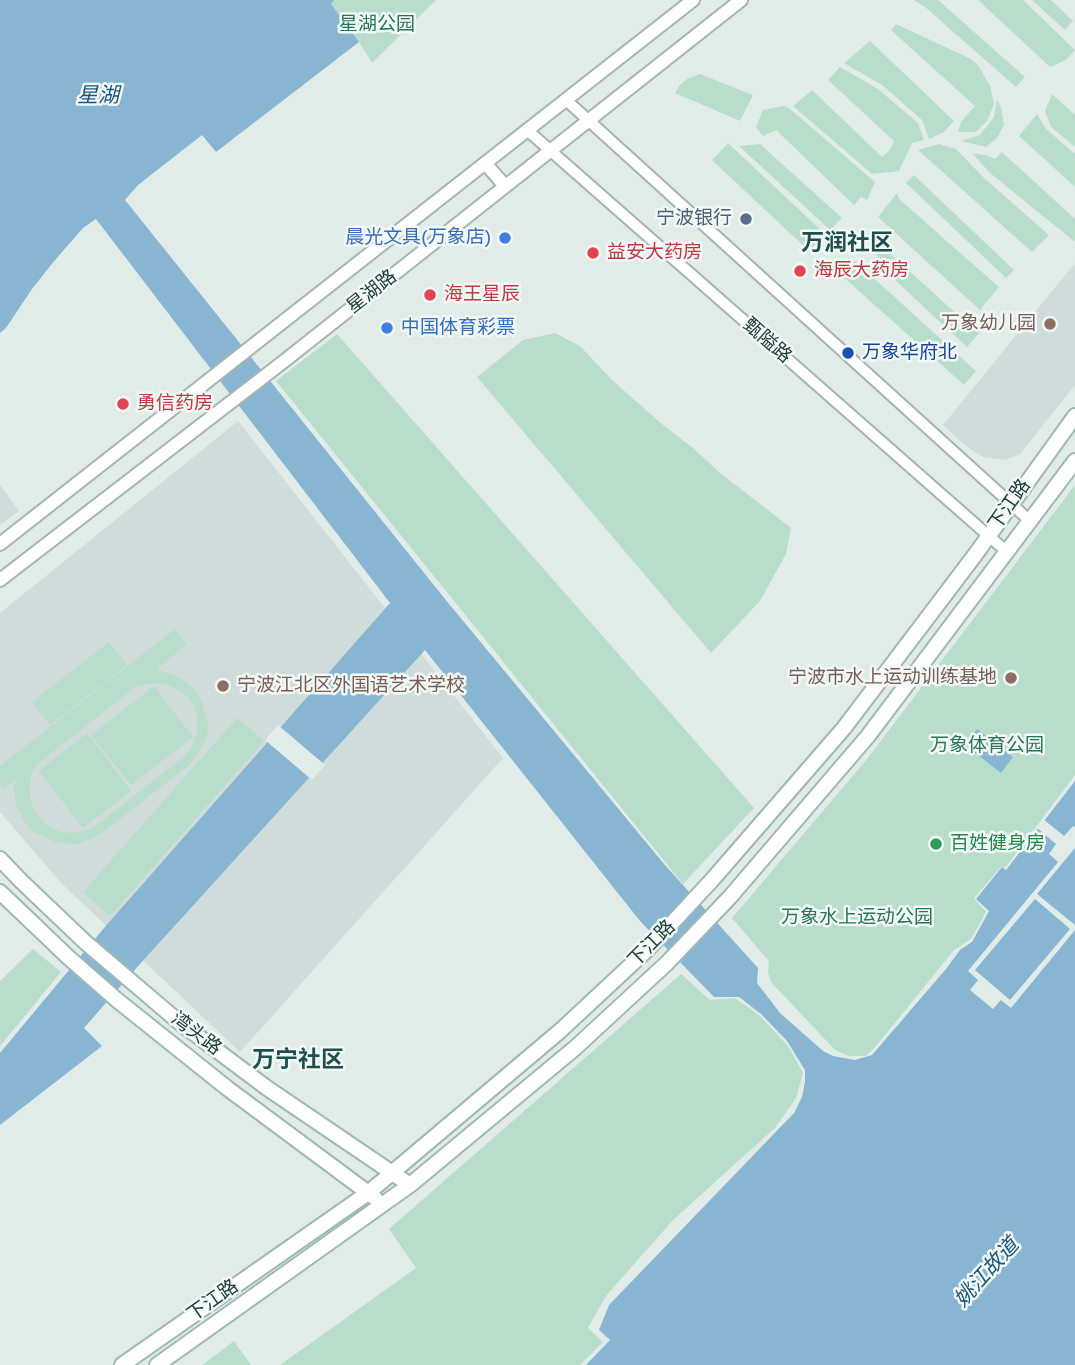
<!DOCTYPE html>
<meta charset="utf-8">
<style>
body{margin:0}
canvas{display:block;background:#e1ece9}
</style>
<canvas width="1075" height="1365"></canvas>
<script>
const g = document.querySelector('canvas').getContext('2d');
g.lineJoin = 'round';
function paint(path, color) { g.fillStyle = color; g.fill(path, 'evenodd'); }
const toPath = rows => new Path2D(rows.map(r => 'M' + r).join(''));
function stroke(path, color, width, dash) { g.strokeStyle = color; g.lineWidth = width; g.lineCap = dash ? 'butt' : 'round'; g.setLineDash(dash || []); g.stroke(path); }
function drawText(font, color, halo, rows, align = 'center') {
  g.font = font + ' Arial,"Noto Sans SC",sans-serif'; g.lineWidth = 5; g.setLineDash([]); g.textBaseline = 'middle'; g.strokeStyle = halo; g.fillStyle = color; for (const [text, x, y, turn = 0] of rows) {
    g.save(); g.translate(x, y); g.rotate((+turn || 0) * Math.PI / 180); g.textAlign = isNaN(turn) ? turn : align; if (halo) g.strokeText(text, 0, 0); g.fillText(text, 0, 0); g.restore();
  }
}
paint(toPath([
 [1075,263,1075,385,1020,454,1005,460,983,457,967,447,943,425],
 [238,421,503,758,240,1052,61,883,0,812,0,613],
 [0,485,19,511,0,525]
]), '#cfdcd9');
paint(toPath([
 [334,0,436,0,372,63,359,42,331,4],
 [914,0,938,0,1025,77,1016,87,925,7],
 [978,0,1023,0,1075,50,1066,60,1050,67],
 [1032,0,1051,0,1073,21,1065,30],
 [896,24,969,58,978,65,990,86,994,104,987,121,976,132,958,132,961,122,975,106,891,30],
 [870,41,954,121,944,132,929,139,922,120,882,85,844,63],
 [840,67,878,89,918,123,924,140,912,143,899,171,872,174,793,106,812,90,882,157,890,150,894,141,828,80],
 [700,74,753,95,740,121,675,93,679,86,687,79],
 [1052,94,1075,115,1075,147,1051,127,1045,111],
 [997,99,1001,107,1004,125,997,138,986,147,961,141,980,135,994,117],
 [784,106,789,108,875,182,867,200,861,197,854,205,776,130,763,136,756,127,763,110],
 [1037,114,1046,129,1075,154,1075,187,1019,136],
 [728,143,825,234,809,251,712,160],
 [760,144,842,218,830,230,739,146],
 [939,144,956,149,985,179,1049,235,1032,252,918,150],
 [1002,152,1075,219,1075,242,990,173,972,153,985,155,995,159],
 [914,175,1014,270,1006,278,906,183],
 [897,193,899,199,999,287,980,310,878,217],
 [866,232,970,326,973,322,981,331,967,347,881,267,874,243,862,236],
 [855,261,976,371,964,385,841,275],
 [555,333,580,346,611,379,663,425,693,448,719,472,791,528,786,554,760,601,711,653,477,377,523,340],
 [337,334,754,808,683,884,276,381],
 [1075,485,1075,775,1005,868,1002,866,974,898,986,912,971,939,954,950,877,1045,866,1056,849,1056,835,1050,771,982,768,972,769,961,732,918,867,759],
 [175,629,187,644,156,670,174,675,186,682,196,691,202,703,209,728,205,740,198,754,188,766,103,832,91,839,76,844,55,842,32,831,25,823,16,805,14,791,16,779,3,789,0,785,0,766],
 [158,683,170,686,181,691,188,697,194,705,197,715,197,734,193,745,186,755,94,827,85,831,64,833,54,829,45,823,38,816,33,808,30,797,30,780,33,770,40,762,135,687,147,684],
 [109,642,127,665,50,725,32,702],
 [154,686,193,737,131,785,91,735],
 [237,718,264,741,110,916,83,892],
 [87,733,131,791,83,828,39,771],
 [33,949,61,972,0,1046,0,981],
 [681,974,710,1000,735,998,760,1016,788,1046,803,1073,796,1098,775,1128,673,1220,606,1296,588,1328,603,1342,580,1365,280,1365,416,1268,389,1229],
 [234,1341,251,1365,202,1365]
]), '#b9ddcb');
paint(toPath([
 [0,0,334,0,331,4,359,42,216,152,202,135,138,185,125,200,445,599,664,864,758,968,757,983,780,1013,823,1051,833,1056,855,1060,872,1055,946,969,960,950,972,942,989,911,976,899,1002,867,1006,870,1075,781,1075,1365,586,1365,610,1340,599,1330,609,1305,794,1113,802,1097,805,1082,805,1070,787,1041,761,1014,739,997,714,997,640,921,425,650,140,964,84,1028,102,1046,0,1125,0,1053,104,928,390,603,96,219,83,228,55,260,32,289,6,328,0,333],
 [977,729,1013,757,1001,773,965,745]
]), '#88b6d2');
paint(toPath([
 [278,725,325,765,312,780,265,740],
 [1043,819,1064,836,1073,826,1075,827,1075,848,1037,894,1075,925,1075,930,1011,1008,1001,1000,993,1009,970,990,978,980,968,971,1058,862,1049,854,1056,844,1036,827],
 [1035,899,1070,929,1010,1000,975,970]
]), '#e1ece9');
const minor = toPath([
 [566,100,1030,521],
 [527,130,1007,552]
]);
const tertiary = toPath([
 [485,163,505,186],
 [0,544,693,0],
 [0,580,283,362,741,0]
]);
const secondary = toPath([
 [0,859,21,881,85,942,179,1022,267,1088,410,1185],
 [0,892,68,957,117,1000,227,1088,375,1198],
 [122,1365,368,1193,560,1031,648,949,712,880,844,728,975,555,1075,416],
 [157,1365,410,1185,575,1048,667,963,730,897,868,736,1075,461]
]);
stroke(minor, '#a4b4b1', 14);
stroke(tertiary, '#a4b4b1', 16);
stroke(secondary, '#9fb8b4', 18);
stroke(minor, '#fff', 10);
stroke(tertiary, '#fff', 12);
stroke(secondary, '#fff', 14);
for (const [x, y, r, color] of [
 [746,219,7,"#5c6f8a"],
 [505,238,7,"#3f7fe0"],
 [593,253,7,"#e0444e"],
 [800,271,7,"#e0444e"],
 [430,295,7,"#e0444e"],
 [1050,324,7,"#8d6e63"],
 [387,328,7,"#3f7fe0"],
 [848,353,7,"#1a4fb4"],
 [123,404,7,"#e0444e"],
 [1011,678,7,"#8d6e63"],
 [223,686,7,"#8d6e63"],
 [936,844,7,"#2e9e5b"]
]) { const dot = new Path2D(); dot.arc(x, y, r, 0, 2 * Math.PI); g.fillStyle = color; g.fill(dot); stroke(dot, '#f1f8f6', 2.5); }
drawText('19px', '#2a7457', '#f1f8f6', [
 ["星湖公园",377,25],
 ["万象体育公园",987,746],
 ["万象水上运动公园",857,918]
]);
drawText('19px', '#4e5e75', '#f1f8f6', [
 ["宁波银行",732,219]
], 'right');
drawText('19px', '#366cbe', '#f1f8f6', [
 ["晨光文具(万象店)",491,238],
 ["中国体育彩票",401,328,"left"]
], 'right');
drawText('19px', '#be3a42', '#f1f8f6', [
 ["益安大药房",607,253],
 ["海辰大药房",814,271],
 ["海王星辰",444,295],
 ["勇信药房",137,404]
], 'left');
drawText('19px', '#213d3b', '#f1f8f6', [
 ["星湖路",372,292,-38],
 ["甄隘路",767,341,41],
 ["下江路",1010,505,-55],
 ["下江路",652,944,-45],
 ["湾头路",196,1034,37],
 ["下江路",213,1301,-35]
]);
drawText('19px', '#785e54', '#f1f8f6', [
 ["万象幼儿园",1036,324],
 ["宁波市水上运动训练基地",997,678],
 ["宁波江北区外国语艺术学校",237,686,"left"]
], 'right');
drawText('19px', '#164399', '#f1f8f6', [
 ["万象华府北",862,353]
], 'left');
drawText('19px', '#27864d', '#f1f8f6', [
 ["百姓健身房",950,844]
], 'left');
drawText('italic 21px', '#1a547a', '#f1f8f6', [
 ["星湖",98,96],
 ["姚江故道",987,1273,-48]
]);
drawText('bold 23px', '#1d4f4e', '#f1f8f6', [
 ["万润社区",847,244],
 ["万宁社区",298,1061]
]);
</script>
